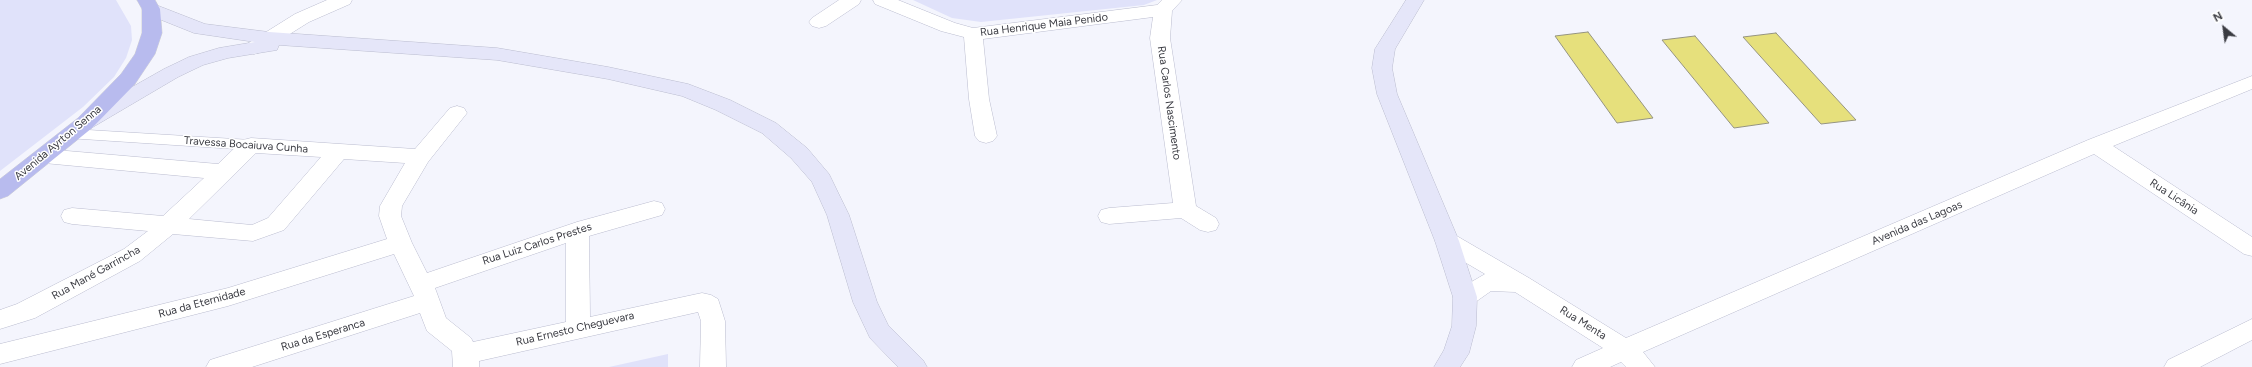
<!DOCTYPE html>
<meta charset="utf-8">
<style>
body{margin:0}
#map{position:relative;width:2252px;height:367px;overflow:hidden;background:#f4f5fd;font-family:Figtree,sans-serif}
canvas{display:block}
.north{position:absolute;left:2204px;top:8px;width:40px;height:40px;-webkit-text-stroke:3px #fff;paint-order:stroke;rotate:331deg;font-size:11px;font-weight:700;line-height:16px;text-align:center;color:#3a3b42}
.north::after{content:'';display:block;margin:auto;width:14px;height:18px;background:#3a3b42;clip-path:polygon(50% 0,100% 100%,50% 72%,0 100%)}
</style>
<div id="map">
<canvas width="2252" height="367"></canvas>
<div class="north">N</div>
</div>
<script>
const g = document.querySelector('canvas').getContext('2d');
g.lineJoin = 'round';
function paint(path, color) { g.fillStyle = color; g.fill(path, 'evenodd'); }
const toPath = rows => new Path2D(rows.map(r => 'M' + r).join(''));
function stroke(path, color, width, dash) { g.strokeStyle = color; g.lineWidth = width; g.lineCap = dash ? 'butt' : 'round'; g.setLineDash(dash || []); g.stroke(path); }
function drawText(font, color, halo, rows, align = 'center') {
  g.font = font + ' Figtree,sans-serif'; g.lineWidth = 3; g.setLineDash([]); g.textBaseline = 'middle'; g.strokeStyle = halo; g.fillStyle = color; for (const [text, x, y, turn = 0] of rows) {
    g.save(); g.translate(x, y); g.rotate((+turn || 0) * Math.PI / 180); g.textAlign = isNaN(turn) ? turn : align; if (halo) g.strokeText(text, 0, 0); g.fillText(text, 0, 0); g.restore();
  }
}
paint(toPath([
 [0,0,116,0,131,26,132,40,126,58,114,77,83,107,0,171],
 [913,0,1157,0,1144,5,981,22,952,18],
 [668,354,668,367,609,367]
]), '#e0e2fa');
const building = toPath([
 [1588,32,1653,118,1617,123,1555,36,1588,32],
 [1776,33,1856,120,1821,124,1743,37,1776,33],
 [1695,36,1769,123,1734,128,1662,40,1695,36]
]);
paint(building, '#e6e07c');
stroke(building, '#959482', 1);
const pedestrian = toPath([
 [72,129,251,140,256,141,259,145,256,149,251,150,67,138,64,134,67,130,72,129]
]);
const minor = toPath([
 [327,0,352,0,350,4,309,22,261,52,254,54,247,52,244,48,247,44,295,14,327,0],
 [839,0,861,0,859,4,826,26,819,28,812,26,809,22,812,18,839,0],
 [873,0,898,0,955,23,973,28,1157,5,1162,0,1182,0,1172,11,1170,38,1196,206,1216,218,1219,224,1216,230,1208,232,1200,230,1181,218,1109,224,1101,222,1098,216,1101,210,1109,208,1173,203,1150,38,1153,17,983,39,989,99,997,136,993,141,986,143,979,141,975,136,969,99,964,37,941,31,875,4,873,0],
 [2252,76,2252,89,2113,146,2252,237,2252,256,2244,254,2094,154,1643,352,1655,367,1626,367,1621,362,1610,367,1572,367,1576,360,1603,348,1515,292,1491,291,1474,303,1465,306,1456,303,1453,297,1456,291,1485,274,1439,247,1435,241,1439,235,1447,233,1455,235,1529,278,1626,338,2088,140,2252,76],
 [457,106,464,108,467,113,428,162,402,206,401,216,412,243,427,273,577,222,654,201,662,203,665,209,662,215,589,236,590,317,702,293,711,295,718,299,725,321,726,367,700,367,701,321,698,312,479,361,479,367,453,367,452,351,427,331,420,313,252,367,206,367,210,360,414,296,394,254,228,306,0,364,0,344,228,288,387,239,379,216,380,206,405,163,344,159,284,230,253,241,173,234,140,261,35,318,0,329,0,310,17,304,124,249,148,231,72,224,64,222,61,216,64,210,72,208,163,216,204,178,44,163,36,161,33,156,36,151,44,149,218,164,243,140,251,138,415,149,450,108,457,106],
 [256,153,321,157,268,218,252,225,189,219,256,153],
 [566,243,566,322,473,342,471,338,446,318,435,288,566,243],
 [2252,319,2252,340,2200,367,2164,367,2168,360,2252,319]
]);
const secondary = toPath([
 [1406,0,1424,0,1395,49,1392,68,1397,94,1459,241,1477,297,1476,326,1469,353,1460,367,1434,367,1444,350,1452,326,1453,297,1435,241,1377,94,1372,68,1375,49,1406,0],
 [151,3,205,24,269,32,497,48,608,67,688,84,730,100,776,123,807,148,829,174,849,215,877,302,888,325,923,360,927,367,898,367,870,338,853,302,827,215,812,182,791,158,762,133,716,110,682,96,608,79,497,60,279,45,277,50,228,58,203,65,178,77,93,127,86,129,79,127,76,122,79,117,164,69,189,57,219,48,255,42,194,33,144,13,142,9,144,5,151,3]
]);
const trunk = toPath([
 [137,0,155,0,160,9,162,33,155,54,135,84,92,128,8,196,0,199,0,179,78,118,121,74,135,54,142,33,142,9,137,0]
]);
stroke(pedestrian, '#babccf', 1);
stroke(minor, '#babccf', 1);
stroke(secondary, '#babccf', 1);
stroke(trunk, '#d4d4d5', 1);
paint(pedestrian, '#fff');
paint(minor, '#fff');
paint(secondary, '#e5e6f9');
paint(trunk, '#b8bbee');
drawText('11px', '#3a3b42', '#fff', [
 ["Rua Henrique Maia Penido",1044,25,-7],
 ["Rua Carlos Nascimento",1169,103,82],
 ["Avenida Ayrton Senna",58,143,-40],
 ["Travessa Bocaiuva Cunha",246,145,4],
 ["Rua Licânia",2174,197,33],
 ["Avenida das Lagoas",1917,223,-23],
 ["Rua Luiz Carlos Prestes",537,244,-18],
 ["Rua Mané Garrincha",96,273,-29],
 ["Rua da Eternidade",202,303,-15],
 ["Rua Menta",1583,323,32],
 ["Rua Ernesto Cheguevara",575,329,-13],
 ["Rua da Esperanca",323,335,-17]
]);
</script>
